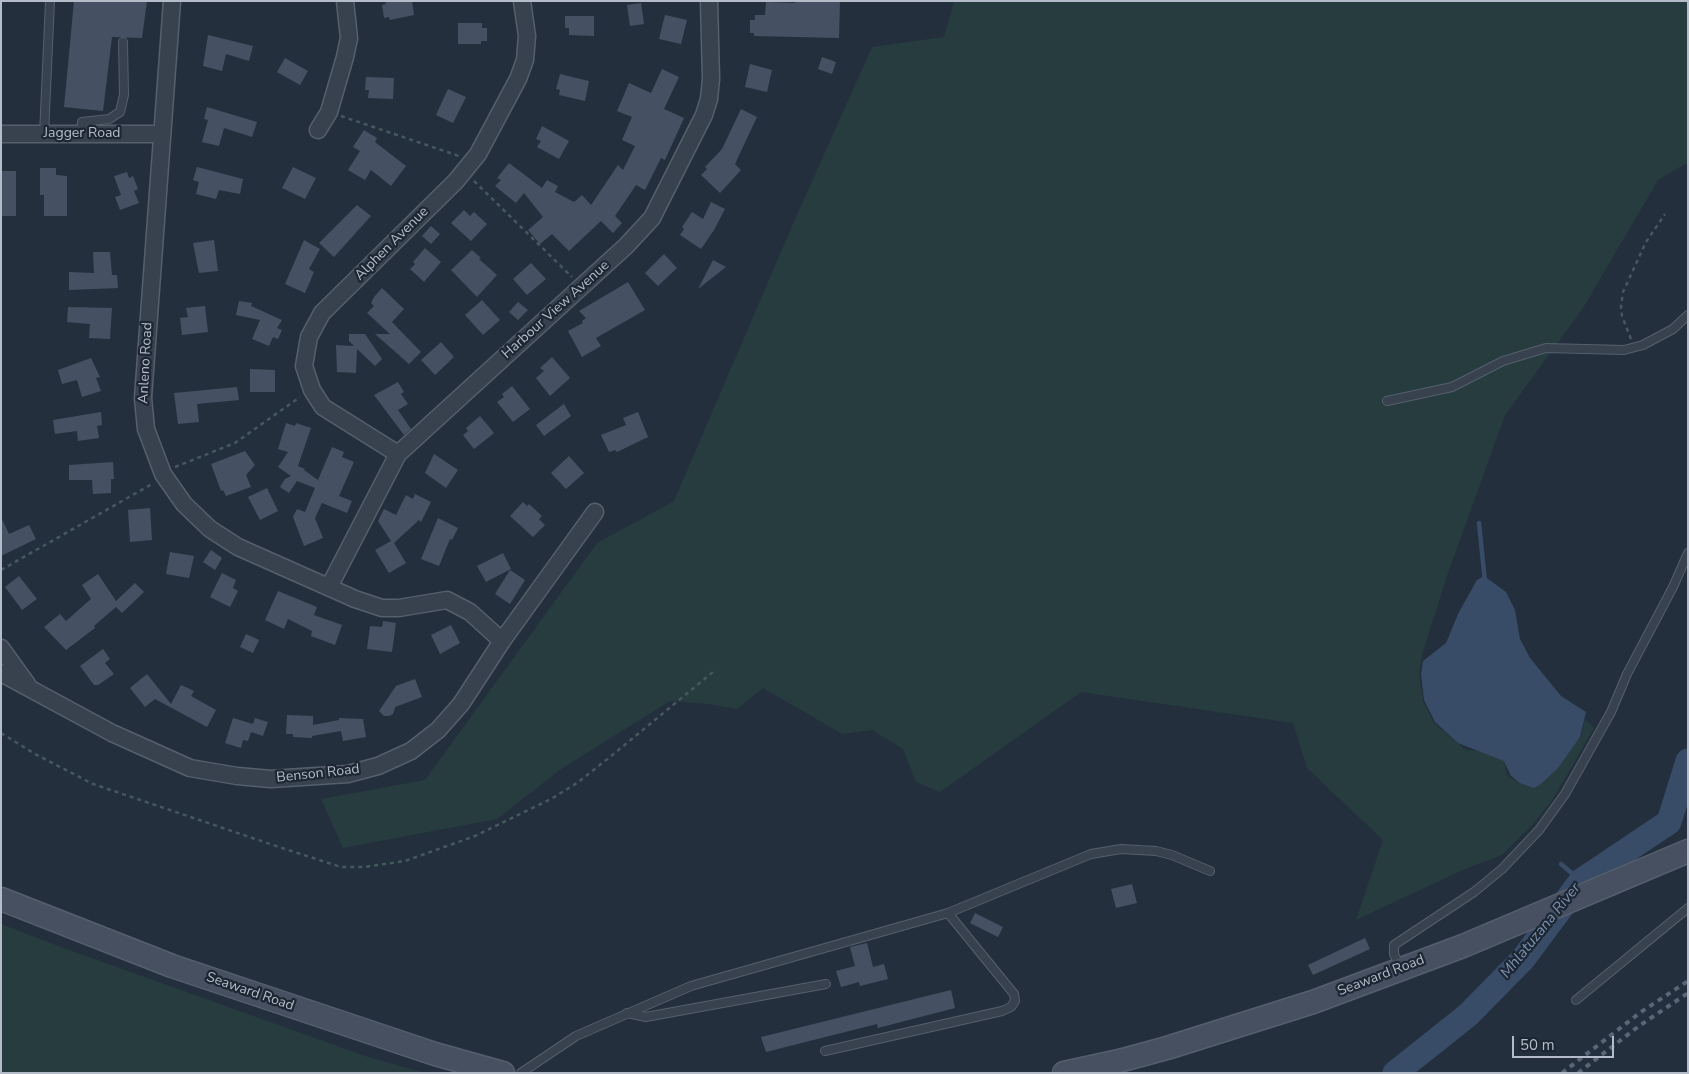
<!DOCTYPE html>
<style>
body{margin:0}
#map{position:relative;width:1689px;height:1074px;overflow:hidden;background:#242f3e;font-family:"Nunito Sans",sans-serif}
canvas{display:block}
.frame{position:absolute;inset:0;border:2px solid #b4bcc9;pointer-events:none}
.scale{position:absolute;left:1512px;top:1036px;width:102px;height:22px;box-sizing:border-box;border:2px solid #b4bcc9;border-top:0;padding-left:6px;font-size:15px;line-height:18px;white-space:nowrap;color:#b4bcc9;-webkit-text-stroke:4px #1d2633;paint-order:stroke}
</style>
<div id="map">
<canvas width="1689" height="1074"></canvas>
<div class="frame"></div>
<div class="scale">50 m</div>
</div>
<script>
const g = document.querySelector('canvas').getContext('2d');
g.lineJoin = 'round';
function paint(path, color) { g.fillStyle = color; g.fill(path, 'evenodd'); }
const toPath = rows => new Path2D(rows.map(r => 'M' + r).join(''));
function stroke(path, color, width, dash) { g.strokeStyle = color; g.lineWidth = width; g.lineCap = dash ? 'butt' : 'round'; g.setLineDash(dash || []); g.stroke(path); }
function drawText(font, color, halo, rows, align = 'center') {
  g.font = font + ' "Nunito Sans",sans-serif'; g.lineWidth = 4.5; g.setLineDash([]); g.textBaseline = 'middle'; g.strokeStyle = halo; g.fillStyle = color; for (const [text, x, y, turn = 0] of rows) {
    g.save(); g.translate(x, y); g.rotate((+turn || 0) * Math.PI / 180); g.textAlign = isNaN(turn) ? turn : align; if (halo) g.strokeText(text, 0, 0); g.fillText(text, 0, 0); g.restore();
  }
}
paint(toPath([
 [954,1,1688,1,1688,162,1658,180,1583,308,1505,415,1447,576,1422,655,1419,673,1423,701,1434,723,1466,750,1491,751,1504,759,1507,776,1520,783,1535,781,1581,737,1585,719,1594,728,1553,799,1533,824,1502,855,1465,869,1356,920,1383,840,1307,768,1293,723,1081,692,940,792,916,782,903,749,872,730,842,734,763,688,737,709,709,704,670,701,561,769,497,819,343,848,321,799,425,780,597,543,674,501,792,226,872,47,944,37],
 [1,924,61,947,365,1056,425,1073,1,1073]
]), '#263c3f');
paint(toPath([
 [1484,576,1506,592,1515,610,1520,639,1530,658,1561,696,1586,712,1580,737,1558,768,1541,784,1534,788,1520,783,1511,776,1504,761,1458,743,1435,722,1424,700,1421,674,1423,661,1446,643,1459,612,1477,580]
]), '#394c67');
stroke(toPath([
 [1479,523,1485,582],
 [1561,864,1581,881]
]), '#394c67', 4.5);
stroke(toPath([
 [1395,1073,1468,1015,1523,959,1581,881,1669,822,1688,761]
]), '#394c67', 25);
paint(toPath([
 [74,1,147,1,142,38,112,37,103,111,64,107],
 [385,1,412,1,414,15,390,20,389,17,384,18,382,5,386,4],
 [795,1,840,1,839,38,754,36,754,33,750,33,750,20,755,20,755,15,765,15,766,2,795,3],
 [641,3,644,24,630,26,627,5],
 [665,15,687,20,681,44,659,39],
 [565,16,594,16,594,36,569,35,569,28,565,28],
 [458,23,482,23,482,28,487,28,487,41,481,41,481,44,458,44],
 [208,35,253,46,249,61,226,54,222,71,203,66],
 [822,57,836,62,832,74,818,69],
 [285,58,308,71,300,85,277,72],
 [750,64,772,70,767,92,745,87],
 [662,69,679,77,664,109,684,118,665,160,661,158,645,190,636,185,615,216,622,223,613,233,601,221,569,251,552,234,540,244,528,230,543,217,524,193,516,203,495,186,501,180,497,178,509,163,542,188,547,180,558,186,555,192,574,202,582,195,591,205,618,165,623,170,635,146,622,140,632,117,617,111,629,83,651,93],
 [560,74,589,81,585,101,559,95,560,90,556,89],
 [366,77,394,78,393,99,368,98,369,90,365,90],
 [448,89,466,97,453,123,436,115],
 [207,107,257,122,252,137,224,128,219,146,202,142,208,120,204,119],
 [741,109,757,117,735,164,741,170,720,193,701,175,707,169,705,167,722,149],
 [542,126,569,141,559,159,537,147,541,141,536,139],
 [364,130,377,138,375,142,406,166,391,186,371,170,365,180,348,170,360,151,353,147],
 [197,167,243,179,240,194,219,190,216,199,196,194,199,182,193,180],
 [293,167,316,178,305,199,282,188],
 [40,168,56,168,56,175,67,176,67,216,44,216,44,195,40,195],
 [1,171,16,171,16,216,1,216],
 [127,172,129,178,133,176,138,189,134,191,139,203,120,210,115,197,121,195,114,176],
 [711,202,725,209,714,230,701,249,680,235,684,229,682,227,692,212,703,219],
 [357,205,371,216,334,257,319,243],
 [464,210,470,216,474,212,487,224,471,241,451,223],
 [431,226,440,234,431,244,422,236],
 [214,240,218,271,199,273,193,243],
 [304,240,320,249,309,269,314,272,305,293,285,284],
 [425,248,441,262,424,282,410,269,415,264,413,262],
 [472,250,481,258,479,259,497,275,477,297,451,270],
 [93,252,110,252,112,275,117,275,118,288,69,290,69,272,94,273],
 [664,254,677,268,658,286,645,273],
 [713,260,726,267,698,289],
 [531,263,546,279,527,295,513,279],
 [628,282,645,310,596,338,601,346,582,357,568,331,583,323,582,321,586,318,579,311],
 [382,288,404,309,392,322,421,352,409,364,375,334,390,334,367,313,374,306,371,303,374,297],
 [482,300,500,320,483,335,465,315],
 [239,301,252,303,251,306,282,320,277,328,282,330,278,339,273,337,269,346,252,339,260,320,236,315],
 [518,302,528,310,518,320,509,312],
 [205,306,208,332,182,335,180,318,188,317,186,308],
 [68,307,112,308,110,339,89,338,90,324,67,322],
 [349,334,365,334,382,359,375,366,357,349,356,373,337,372,336,345,354,346,349,341],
 [441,342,454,357,435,375,421,360],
 [552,357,570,378,550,396,536,378,544,371,540,368],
 [91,358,100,377,96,378,101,391,82,397,77,380,62,384,58,370],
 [250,369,275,370,275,392,250,392],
 [398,382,404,392,401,394,408,404,398,410,411,429,404,435,374,395],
 [512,386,530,409,513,422,497,402,504,397,502,394],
 [237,387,239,400,197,404,199,422,178,424,174,393],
 [564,404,571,416,544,436,536,425],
 [101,412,102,425,97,426,99,438,78,441,77,431,55,434,53,420],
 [638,412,648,437,617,452,615,450,609,452,601,435,626,425,623,418],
 [480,416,494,433,474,449,463,435,468,431,466,428],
 [286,423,295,426,296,423,311,428,298,466,305,469,304,470,318,480,332,447,344,452,342,457,354,462,339,496,352,501,347,513,322,503,315,518,323,538,304,546,293,517,297,509,305,512,315,488,297,481,289,493,280,487,285,479,291,476,278,467,288,452,278,449],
 [245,451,255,465,246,475,251,487,226,496,223,490,221,491,211,464],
 [434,454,458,470,446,488,425,473],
 [569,456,584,473,566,489,551,473],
 [113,462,114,479,111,479,111,493,93,494,92,480,69,480,69,465],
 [267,488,278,511,260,520,248,497],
 [415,494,431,502,421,522,419,520,394,543,406,563,389,573,375,550,391,541,378,521,384,509,396,515,406,495,413,499],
 [523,502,527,506,529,504,542,516,539,519,545,525,533,537,510,516],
 [150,508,152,540,130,542,128,510],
 [1,517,9,534,29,525,36,539,1,556],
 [438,518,458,528,452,540,450,539,439,566,421,559],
 [211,550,222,558,215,570,203,562],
 [170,552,194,556,189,578,166,574],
 [503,553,511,569,486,582,477,566],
 [510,570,525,580,510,604,495,594],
 [222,573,236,580,233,588,238,591,230,607,210,597],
 [98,574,116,601,135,583,144,592,122,613,116,607,94,626,95,628,66,650,44,627,60,614,66,621,91,599,82,585],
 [19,576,37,599,22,610,5,587],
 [278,591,317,607,314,615,342,625,335,645,311,636,312,631,288,619,284,629,265,620],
 [383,621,396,623,392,652,367,649,370,626,382,627],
 [451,625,460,643,440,654,431,635],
 [246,634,259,640,253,653,240,647],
 [103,649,110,659,105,663,114,674,98,685,94,685,80,666],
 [147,674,171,704,181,685,194,691,191,696,216,710,207,727,155,699,145,707,130,688],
 [415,679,422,697,395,707,393,714,389,716,384,716,379,711,396,686],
 [287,715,313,716,313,725,339,720,339,718,363,719,366,737,343,741,341,731,312,736,312,738,293,737,293,734,286,734],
 [233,718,253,724,255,718,268,722,263,736,251,732,248,741,243,740,241,748,225,743],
 [1132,884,1137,903,1116,908,1111,889],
 [975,913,1003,927,998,937,970,923],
 [1365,938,1370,949,1313,975,1308,965],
 [867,943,873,967,884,964,888,979,860,986,859,982,841,987,836,971,855,966,850,947],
 [951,990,955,1008,878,1028,877,1024,766,1052,761,1037]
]), '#455162');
const lane = toPath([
 [44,134,50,1],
 [81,134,82,122,109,119,120,112,124,95,123,42],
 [1387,401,1452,387,1503,361,1546,348,1624,350,1643,345,1673,329,1688,315],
 [948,913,1091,854,1121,849,1156,851,1172,855,1210,871],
 [1400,967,1394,954,1394,945,1474,892,1502,869,1539,830,1565,794,1611,712,1627,674,1673,587,1688,553],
 [1576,1000,1688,908],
 [627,1013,646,1017,826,984],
 [521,1073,576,1036,691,986,948,913,1014,994,1015,1001,1011,1007,1002,1011,825,1051]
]);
const street = toPath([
 [172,1,143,398,146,429,163,474,184,504,210,529,238,547,355,599,382,608,399,608,447,600,470,612,502,641],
 [318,130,329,112,345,57,349,38,345,1],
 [1,134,162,134],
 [398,454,323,407,312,390,304,366,309,337,322,313,456,181,478,154,518,79,525,60,527,36,522,1],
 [329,587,398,454,626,246,652,218,704,115,709,99,711,79,709,1],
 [1,648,27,684],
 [1,673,112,733,190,768,237,776,271,779,348,774,378,766,411,751,438,730,461,704,502,641,595,512]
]);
const secondary = toPath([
 [1,899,172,966,435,1054,503,1073],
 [1064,1073,1119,1061,1167,1048,1313,1002,1463,946,1688,851]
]);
stroke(lane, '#565f6c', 10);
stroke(street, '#565f6c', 19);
stroke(secondary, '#565f6c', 25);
stroke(toPath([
 [341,116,459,156],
 [474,181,572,277],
 [1631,339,1622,316,1621,307,1623,292,1646,242,1665,214],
 [175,467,235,443,300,397],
 [1,570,152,484],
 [1,733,35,754,93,784,282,848,341,867,364,867,405,861,475,836,551,799,577,783,610,757,713,672]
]), '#44595c', 2.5, [4, 4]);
stroke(lane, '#38414e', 8);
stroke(street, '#38414e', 16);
stroke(secondary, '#465061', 22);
stroke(toPath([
 [1562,1073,1641,1012,1688,981],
 [1578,1073,1639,1026,1688,993]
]), '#5a6575', 4, [5, 5]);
drawText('14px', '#b4bcc9', '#1d2633', [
 ["Jagger Road",82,134],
 ["Alphen Avenue",392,244,-45],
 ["Harbour View Avenue",556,310,-42],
 ["Anleno Road",146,363,-87],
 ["Benson Road",318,774,-6],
 ["Seaward Road",1381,976,-21],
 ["Seaward Road",250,992,19]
]);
drawText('italic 15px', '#7c92b1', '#1d2633', [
 ["Mhlatuzana River",1541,931,-51]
]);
</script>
